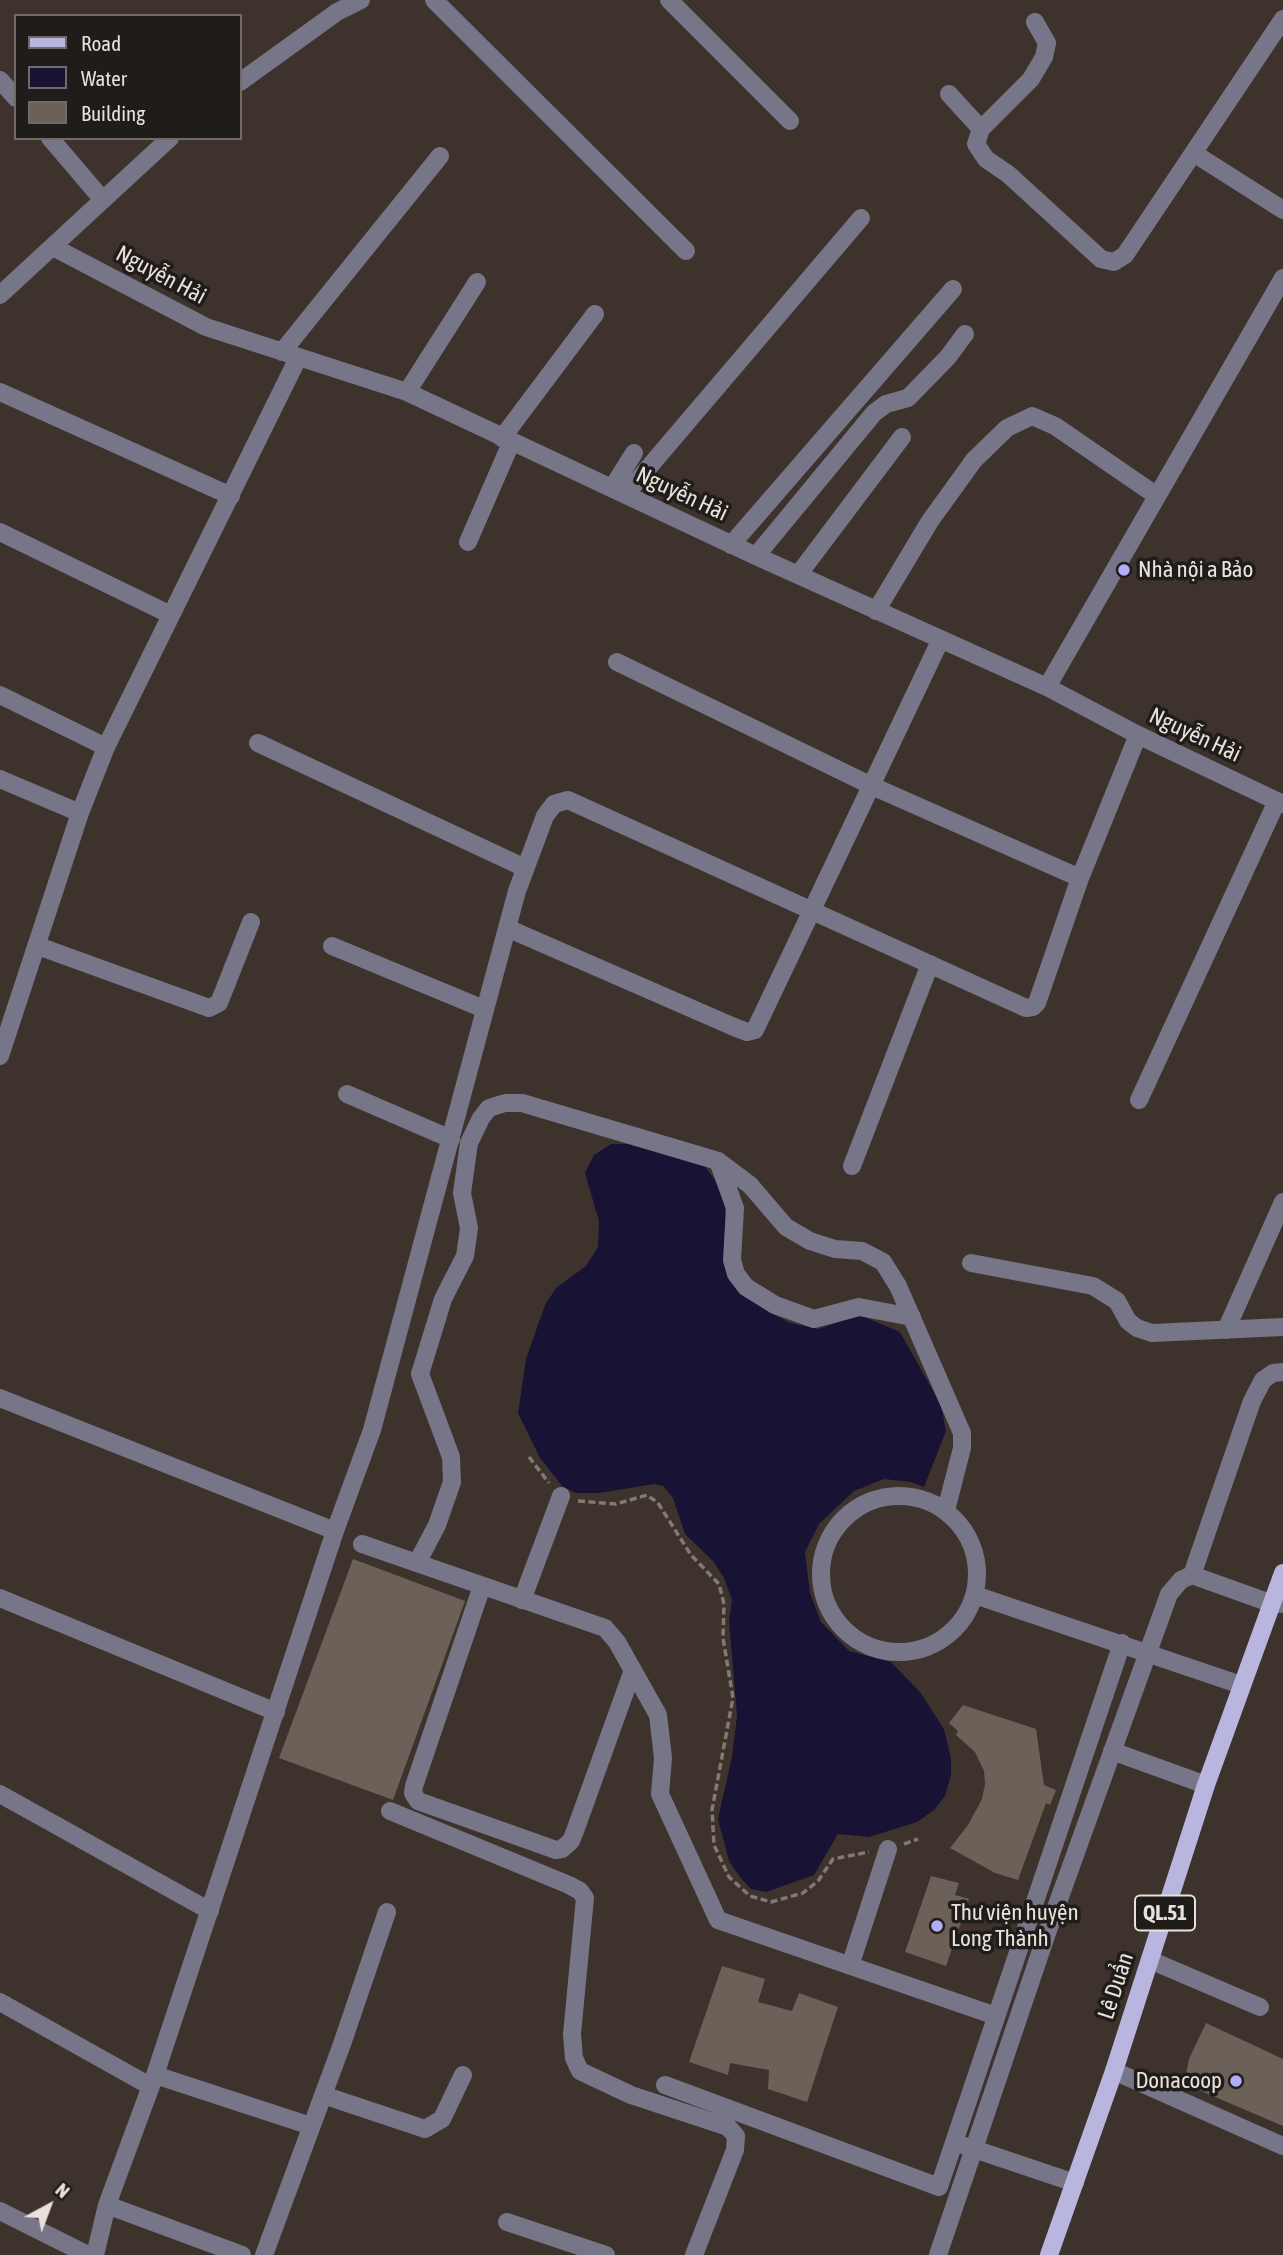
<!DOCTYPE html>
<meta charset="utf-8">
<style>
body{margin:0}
#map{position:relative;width:1283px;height:2255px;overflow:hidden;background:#3d332c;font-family:"Asap Condensed",sans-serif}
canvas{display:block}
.legend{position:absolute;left:14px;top:14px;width:228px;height:126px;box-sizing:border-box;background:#201c19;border:2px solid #706b67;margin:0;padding:9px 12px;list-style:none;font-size:21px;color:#e8e1dd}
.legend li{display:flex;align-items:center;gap:14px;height:35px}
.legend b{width:35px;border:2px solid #706b67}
.north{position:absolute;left:14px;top:2171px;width:70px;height:70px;-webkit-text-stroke:5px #201c19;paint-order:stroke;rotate:41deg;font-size:19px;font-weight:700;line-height:28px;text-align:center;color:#e8e1dd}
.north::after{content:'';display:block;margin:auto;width:24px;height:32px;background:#e8e1dd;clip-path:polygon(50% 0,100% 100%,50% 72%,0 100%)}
</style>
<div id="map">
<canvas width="1283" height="2255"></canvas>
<ul class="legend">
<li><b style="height:9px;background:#b8b6de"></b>Road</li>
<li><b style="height:19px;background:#181235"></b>Water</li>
<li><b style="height:19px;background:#6c6159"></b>Building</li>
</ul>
<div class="north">N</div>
</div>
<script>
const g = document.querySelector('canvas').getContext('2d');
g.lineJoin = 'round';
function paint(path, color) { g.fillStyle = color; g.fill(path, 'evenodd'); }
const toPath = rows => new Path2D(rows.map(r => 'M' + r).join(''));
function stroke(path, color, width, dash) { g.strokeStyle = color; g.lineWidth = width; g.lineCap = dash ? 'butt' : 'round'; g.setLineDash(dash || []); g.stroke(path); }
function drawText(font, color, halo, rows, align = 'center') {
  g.font = font + ' "Asap Condensed",sans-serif'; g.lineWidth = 7; g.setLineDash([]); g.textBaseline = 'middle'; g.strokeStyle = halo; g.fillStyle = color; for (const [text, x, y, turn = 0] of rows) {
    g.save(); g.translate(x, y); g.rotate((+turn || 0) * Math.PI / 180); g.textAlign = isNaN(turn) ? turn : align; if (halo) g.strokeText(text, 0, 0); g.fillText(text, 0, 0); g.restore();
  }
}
paint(toPath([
 [611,1144,634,1144,705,1166,724,1193,726,1224,724,1264,735,1286,769,1312,790,1323,819,1329,860,1315,900,1332,941,1405,946,1431,924,1487,911,1482,884,1479,854,1491,819,1524,805,1552,810,1593,821,1622,849,1651,891,1662,920,1692,944,1729,951,1759,951,1775,945,1796,934,1810,917,1822,869,1837,838,1834,814,1875,766,1892,751,1889,740,1877,729,1861,718,1819,732,1757,737,1716,729,1621,732,1600,724,1578,713,1561,685,1534,673,1498,663,1486,654,1484,599,1493,576,1493,562,1486,540,1458,518,1413,526,1359,545,1305,556,1288,586,1266,598,1247,599,1221,585,1173,594,1155]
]), '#181235');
paint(toPath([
 [353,1559,465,1601,393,1800,279,1758],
 [963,1705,1036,1729,1044,1785,1056,1790,1050,1805,1046,1803,1018,1880,995,1873,950,1848,968,1825,982,1799,985,1784,984,1771,975,1752,956,1735,958,1731,949,1723],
 [931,1876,959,1883,955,1895,969,1899,946,1966,905,1952],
 [722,1966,765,1979,758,2002,792,2011,799,1993,838,2007,807,2102,768,2089,769,2070,730,2063,728,2075,689,2062],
 [1206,2023,1283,2059,1283,2126,1194,2088,1186,2074,1189,2059]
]), '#6c6159');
stroke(toPath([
 [529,1457,549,1483],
 [578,1501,616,1504,647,1495,658,1503,691,1555,719,1584,724,1604,723,1638,733,1698,712,1810,714,1845,729,1877,750,1896,771,1902,803,1893,818,1881,833,1859,869,1852],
 [904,1844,918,1839]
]), '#817973', 3.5, [7, 3.5]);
stroke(toPath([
 [434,0,686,251],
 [669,0,790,121],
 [1035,22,1047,43,1044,57,1031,79,981,129,976,144,986,159,1008,174,1101,259,1114,262,1125,255,1283,19],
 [0,80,16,98],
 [240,82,337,12,361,0],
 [949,94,981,129],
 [50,138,102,199],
 [1195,154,1283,210],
 [53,247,206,327,407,392,756,556,1047,687,1138,735,1283,804],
 [0,295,170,138],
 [282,352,440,156],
 [0,392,231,496],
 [407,392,477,282],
 [502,438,595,314],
 [612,488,634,453],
 [626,494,861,218],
 [0,532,171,615],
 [468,542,511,443],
 [731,545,953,289],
 [756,556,874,413,886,404,908,398,948,357,965,334],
 [798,575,902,437],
 [876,611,930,521,974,460,1007,428,1032,416,1055,426,1157,496],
 [617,662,872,786,1080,878],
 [1047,687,1283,278],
 [0,695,106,747],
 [258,743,525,868],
 [0,779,80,813],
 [507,928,734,1027,747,1032,755,1030,940,641],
 [38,946,209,1008,219,1003,251,922],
 [332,946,484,1009],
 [0,1056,80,813,106,747,298,358],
 [347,1094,451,1139],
 [1139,1100,1277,801],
 [718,1161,735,1208,732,1260,736,1274,746,1287,775,1305,814,1319,859,1307,912,1317],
 [852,1166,930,964],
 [971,1263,1093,1286,1117,1301,1128,1321,1137,1328,1152,1333,1283,1327],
 [1226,1330,1283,1202],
 [0,1398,335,1531],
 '821 1574a78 78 0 1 1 156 0a78 78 0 1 1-156 0Z',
 [362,1544,605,1628,617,1642,658,1715,663,1758,660,1794,718,1920,996,2016],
 [417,1563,437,1525,452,1482,451,1457,420,1374,443,1299,465,1256,469,1228,462,1193,469,1143,481,1118,489,1108,505,1103,522,1103,718,1161,750,1185,786,1227,810,1241,835,1249,862,1251,883,1262,898,1286,962,1433,962,1448,946,1510],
 [1192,1575,1252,1401,1263,1380,1273,1373,1283,1372],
 [482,1586,414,1786,413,1793,418,1801,556,1850,562,1849,571,1841,575,1831,633,1670],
 [975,1595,1241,1685],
 [0,1598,276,1712],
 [522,1600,561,1496],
 [1112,1751,1206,1785],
 [0,1794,210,1911],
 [390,1811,569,1885,580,1891,585,1898,572,2034,574,2058,580,2071,631,2095,728,2127,736,2136,735,2150,694,2255],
 [1150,1960,1260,2007],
 [850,1966,888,1849],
 [0,2002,150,2086],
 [1114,2071,1283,2146],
 [155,2075,311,2126],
 [665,2085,939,2187,1122,1643],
 [323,2095,425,2129,442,2119,463,2075],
 [965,2146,1075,2183],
 [107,2205,242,2255],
 [0,2211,88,2255],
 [507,2222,606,2255],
 [95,2255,107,2205,155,2075,335,1531,372,1430,517,891,545,816,554,804,568,800,1026,1008,1033,1007,1037,1003,1080,878,1138,735],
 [264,2255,342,2044,387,1912],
 [938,2255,1048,1930,1169,1594,1181,1580,1192,1575,1270,1603,1283,1604]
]), '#777689', 18);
stroke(toPath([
 [1049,2255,1114,2071,1206,1785,1283,1573]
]), '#b8b6de', 18);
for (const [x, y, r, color] of [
 [1124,570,7,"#b3adf9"],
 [937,1926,7,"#b3adf9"],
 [1236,2081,7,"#b3adf9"]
]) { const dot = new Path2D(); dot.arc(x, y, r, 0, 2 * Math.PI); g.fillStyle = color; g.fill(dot); stroke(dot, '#201c19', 2.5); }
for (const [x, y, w] of [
 [1165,1913,60]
]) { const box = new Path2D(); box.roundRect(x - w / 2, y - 17.5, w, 35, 5); g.fillStyle = '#201c19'; g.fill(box); stroke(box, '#e8e1dd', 2); }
drawText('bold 21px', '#e8e1dd', null, [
 ["QL.51",1165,1913]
]);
drawText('23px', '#e8e1dd', '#201c19', [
 ["Nguyễn Hải",161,275,28],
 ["Nguyễn Hải",682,494,25],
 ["Nguyễn Hải",1195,735,25],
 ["Lê Duẩn",1116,1986,-72]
]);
drawText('23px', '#e8e1dd', '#201c19', [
 ["Nhà nội a Bảo",1138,570],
 ["Thư viện huyện",951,1913],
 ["Long Thành",951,1939],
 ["Donacoop",1222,2081,"right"]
], 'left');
</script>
